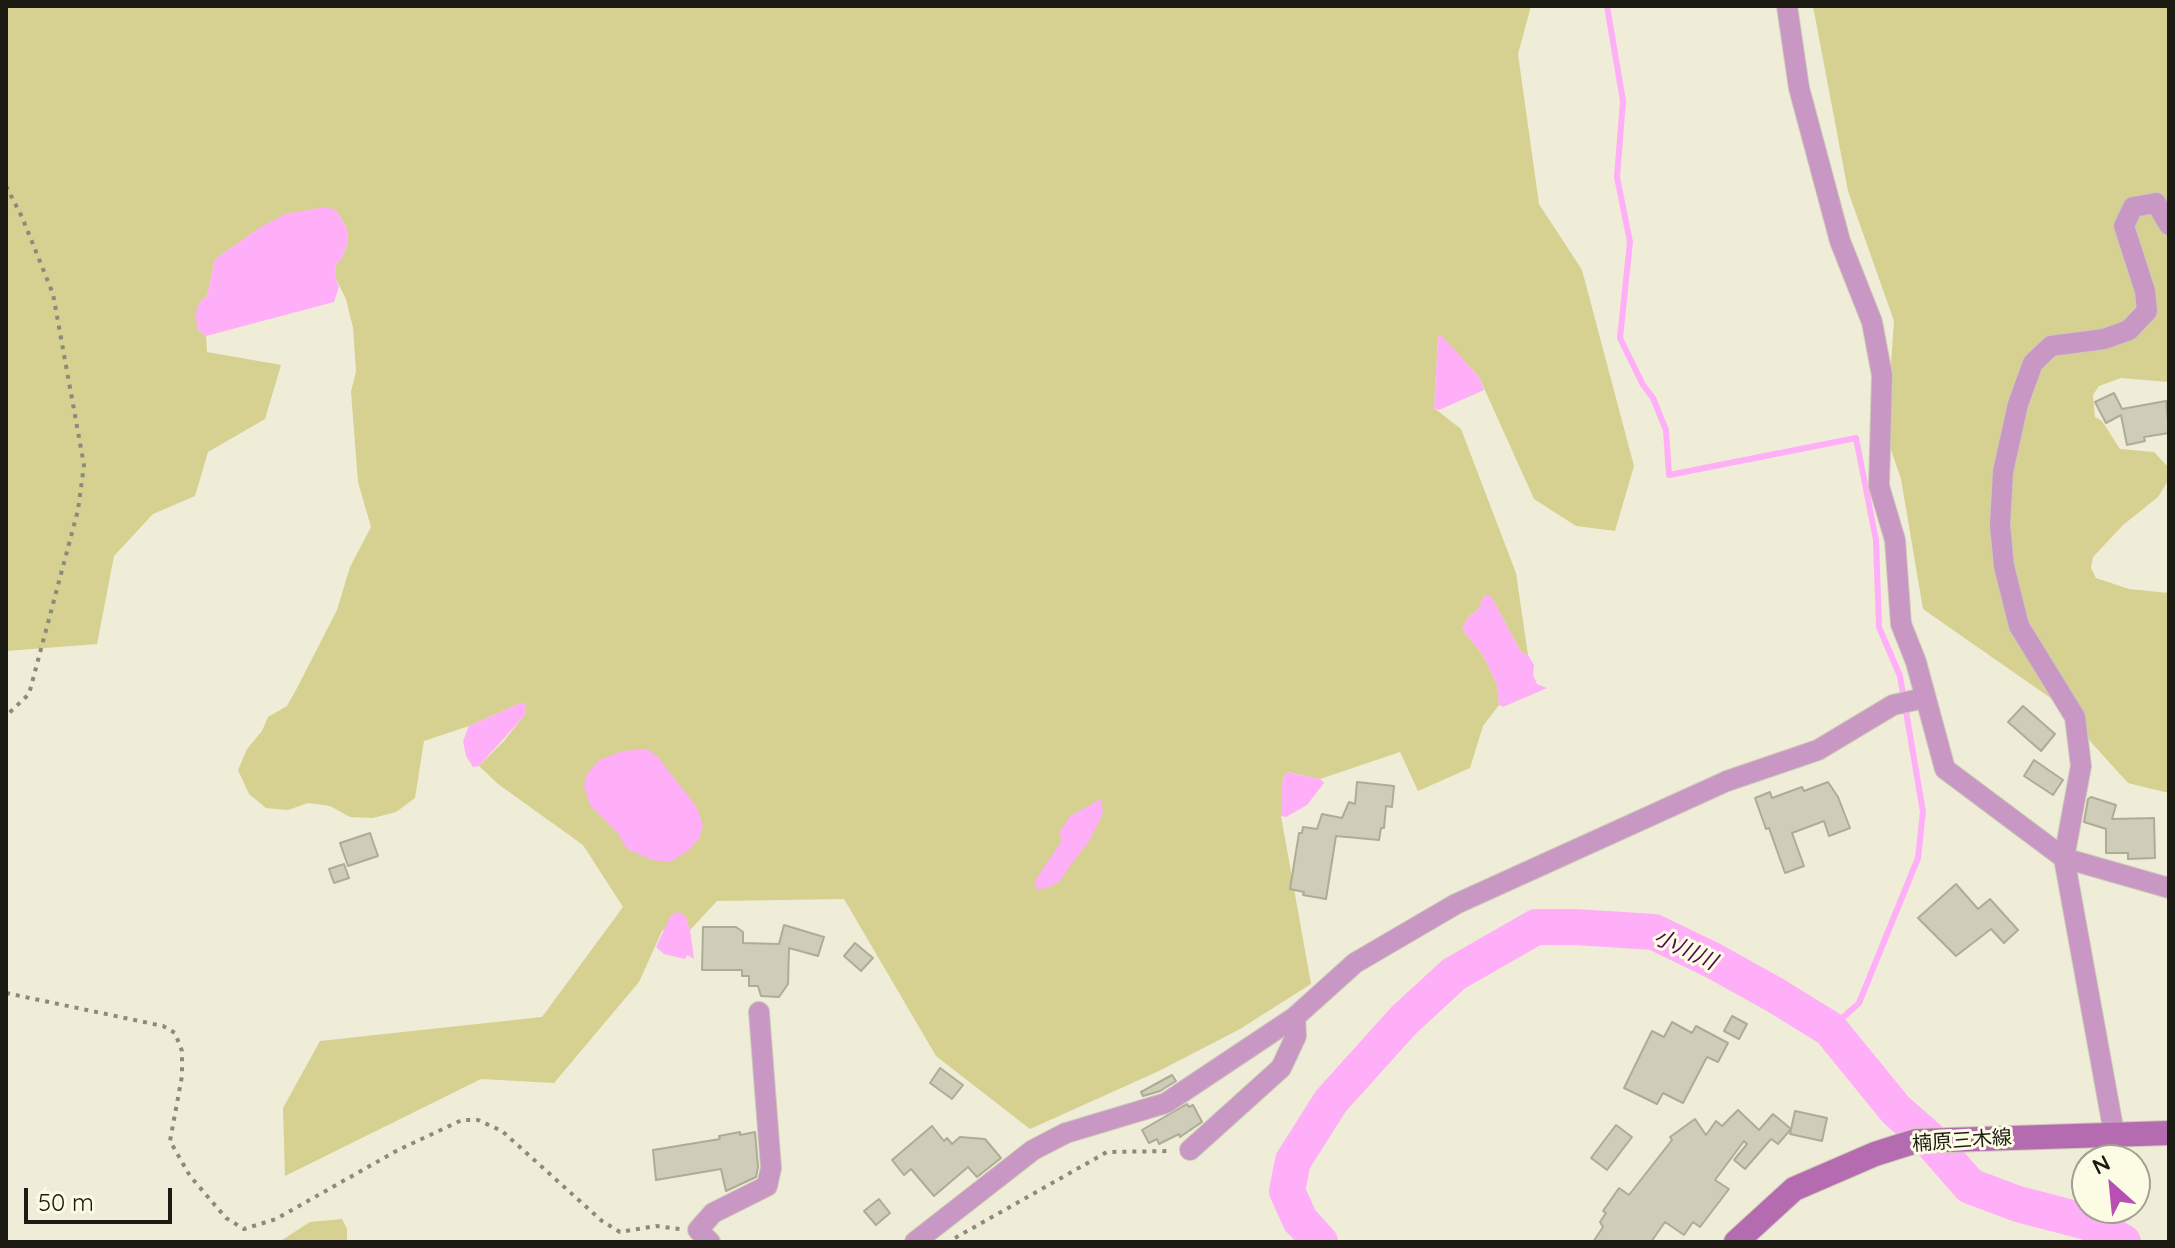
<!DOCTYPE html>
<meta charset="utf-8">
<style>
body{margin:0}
#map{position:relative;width:2175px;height:1248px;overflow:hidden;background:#efedd7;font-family:Quicksand,sans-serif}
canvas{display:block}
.frame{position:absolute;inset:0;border:8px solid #1b1a13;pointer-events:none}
.north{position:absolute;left:2071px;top:1144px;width:80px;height:80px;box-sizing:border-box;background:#fcfbe4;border:2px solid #a2a190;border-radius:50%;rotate:333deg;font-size:22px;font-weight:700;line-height:32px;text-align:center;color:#1b1a13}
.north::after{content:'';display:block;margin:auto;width:28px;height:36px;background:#b84fb2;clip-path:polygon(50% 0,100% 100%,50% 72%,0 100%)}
.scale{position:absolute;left:24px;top:1188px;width:148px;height:36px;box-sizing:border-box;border:4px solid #1b1a13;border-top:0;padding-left:10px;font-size:24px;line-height:28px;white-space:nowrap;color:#1b1a13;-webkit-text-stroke:6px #fcfbe4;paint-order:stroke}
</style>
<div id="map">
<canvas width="2175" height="1248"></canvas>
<div class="frame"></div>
<div class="north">N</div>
<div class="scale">50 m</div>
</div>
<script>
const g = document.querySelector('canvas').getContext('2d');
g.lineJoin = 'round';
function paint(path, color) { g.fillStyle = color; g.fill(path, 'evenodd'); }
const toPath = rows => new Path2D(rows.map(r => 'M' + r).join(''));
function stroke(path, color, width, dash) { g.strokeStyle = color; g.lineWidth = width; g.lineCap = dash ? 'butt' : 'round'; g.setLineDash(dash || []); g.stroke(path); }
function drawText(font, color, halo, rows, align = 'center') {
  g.font = font + ' Quicksand,"Noto Sans JP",sans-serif'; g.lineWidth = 6; g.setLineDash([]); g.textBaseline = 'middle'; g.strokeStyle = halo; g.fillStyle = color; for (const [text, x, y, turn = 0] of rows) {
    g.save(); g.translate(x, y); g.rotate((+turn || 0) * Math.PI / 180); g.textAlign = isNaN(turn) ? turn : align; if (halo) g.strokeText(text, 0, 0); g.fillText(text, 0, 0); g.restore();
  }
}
paint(toPath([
 [6,6,1531,6,1518,54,1539,204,1582,270,1634,466,1615,531,1576,526,1534,499,1479,377,1440,335,1438,338,1434,408,1461,429,1516,573,1528,655,1521,652,1491,596,1484,596,1478,610,1468,617,1462,629,1483,655,1497,685,1499,705,1483,726,1470,768,1418,791,1400,752,1320,779,1288,772,1283,777,1281,816,1311,984,1240,1029,1159,1071,1030,1129,936,1056,844,899,717,901,690,930,685,915,662,931,639,982,554,1083,481,1079,285,1176,283,1108,320,1041,542,1017,623,907,583,845,498,784,479,766,504,741,526,713,525,703,521,703,469,726,424,741,415,798,396,812,373,818,350,817,330,806,308,803,288,810,266,808,249,794,238,770,247,749,262,731,268,717,287,706,297,688,337,610,350,567,371,527,358,482,351,392,356,371,353,328,346,299,335,277,336,265,343,256,348,241,347,229,336,210,261,227,215,259,207,296,199,303,198,330,206,336,207,352,281,365,265,419,208,452,195,496,153,514,114,556,97,644,6,651],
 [1813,6,2169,6,2169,382,2121,378,2099,386,2093,395,2095,417,2102,421,2120,449,2154,452,2169,468,2169,479,2158,497,2123,525,2093,557,2091,568,2096,578,2129,589,2169,593,2169,793,2128,783,2052,699,1923,609,1901,479,1886,435,1894,321,1848,191],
 [342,1219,347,1229,347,1242,279,1242,310,1222]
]), '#d6d091');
paint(toPath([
 [325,207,336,210,347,229,348,241,343,256,336,265,335,277,339,287,334,302,206,336,198,330,195,315,199,303,207,296,215,259,261,227,285,214],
 [1441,335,1479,377,1484,390,1439,410,1434,408,1438,337],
 [1484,595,1491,596,1521,652,1528,655,1534,665,1533,675,1537,684,1547,688,1503,707,1499,705,1497,685,1483,655,1462,629,1468,617,1478,610],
 [521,703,526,703,526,713,517,724,479,766,473,767,466,756,463,741,469,726],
 [647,749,657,756,696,806,703,825,699,839,688,851,670,862,653,860,627,849,617,832,590,805,584,786,587,774,599,760,623,751],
 [1287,772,1320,779,1324,783,1307,805,1286,817,1281,816,1281,797,1283,778],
 [1101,799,1103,813,1090,840,1070,866,1060,881,1048,888,1035,889,1036,879,1061,842,1060,831,1070,816],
 [678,912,685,915,690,930,694,959,687,955,685,959,664,954,656,947,671,915]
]), '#feaff7');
stroke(toPath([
 [1607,6,1623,101,1617,177,1630,242,1620,338,1643,385,1653,398,1666,430,1669,475,1856,438,1876,540,1879,627,1900,676,1923,812,1918,858,1859,1003,1830,1029]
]), '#feaff7', 6);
stroke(toPath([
 [1320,1242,1300,1220,1287,1191,1293,1161,1331,1101,1404,1020,1454,974,1536,927,1575,927,1654,932,1712,960,1775,995,1830,1029,1896,1110,1928,1138,1970,1186,2018,1204,2087,1222,2123,1242]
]), '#feaff7', 36);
const building = toPath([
 [2114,393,2122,409,2166,401,2169,433,2144,437,2145,441,2127,445,2121,415,2106,423,2095,402,2114,393],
 [2023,706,2055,734,2041,751,2008,722,2023,706],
 [2034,760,2063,780,2053,795,2024,776,2034,760],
 [1357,782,1394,786,1392,807,1386,806,1384,828,1381,828,1379,840,1336,836,1326,899,1303,895,1304,892,1290,889,1299,833,1302,833,1303,827,1317,829,1322,814,1342,818,1349,802,1355,804,1357,782],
 [1828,782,1838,797,1850,828,1829,836,1824,821,1792,833,1804,866,1785,873,1769,828,1766,829,1755,798,1770,792,1772,798,1802,787,1804,791,1828,782],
 [2091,797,2116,805,2112,819,2154,818,2155,858,2128,859,2128,853,2106,853,2106,829,2084,822,2088,799,2091,797],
 [370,833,378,856,348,866,340,843,370,833],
 [344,864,349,878,334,883,329,869,344,864],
 [1956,884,1978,909,1990,899,2018,930,2004,943,1991,929,1956,956,1918,918,1956,884],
 [784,925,824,937,818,956,789,948,788,984,779,997,761,996,758,986,749,986,749,976,742,976,742,970,702,970,703,927,736,927,743,932,743,943,779,944,784,925],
 [855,943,873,958,861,971,844,956,855,943],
 [1732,1016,1747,1024,1739,1039,1724,1031,1732,1016],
 [1672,1022,1692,1033,1696,1026,1728,1043,1718,1062,1707,1057,1683,1103,1663,1093,1657,1104,1624,1088,1652,1031,1664,1037,1672,1022],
 [940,1068,963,1085,952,1099,930,1083,940,1068],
 [1172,1075,1176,1081,1160,1091,1143,1096,1141,1092,1172,1075],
 [1187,1104,1189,1107,1193,1105,1202,1122,1180,1137,1179,1134,1159,1144,1157,1139,1149,1143,1142,1130,1187,1104],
 [1738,1110,1759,1130,1773,1114,1791,1129,1778,1144,1771,1139,1745,1169,1734,1160,1747,1144,1744,1141,1715,1180,1729,1189,1700,1227,1693,1222,1684,1235,1665,1222,1651,1242,1593,1242,1603,1227,1600,1222,1606,1213,1603,1211,1619,1188,1629,1195,1672,1140,1670,1137,1695,1119,1706,1135,1716,1121,1722,1126,1738,1110],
 [1795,1111,1827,1118,1822,1141,1790,1134,1795,1111],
 [1616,1125,1632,1137,1607,1170,1591,1158,1616,1125],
 [932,1126,944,1141,947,1138,952,1144,960,1137,985,1139,1001,1158,977,1177,968,1167,934,1196,911,1169,904,1175,892,1160,932,1126],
 [740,1132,740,1135,755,1132,758,1167,756,1177,726,1191,721,1169,656,1180,653,1150,720,1139,719,1136,740,1132],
 [879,1199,890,1213,876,1225,864,1211,879,1199]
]);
paint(building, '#cfcdb7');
stroke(building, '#aeac97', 2);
const street = toPath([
 [1787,6,1799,88,1840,241,1872,322,1882,375,1879,486,1895,540,1901,624,1916,662,1945,769,2064,858,2169,888],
 [2114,1133,2064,858,2081,766,2075,717,2019,626,2004,566,2000,525,2003,472,2018,404,2033,363,2051,346,2104,339,2129,330,2147,311,2145,291,2124,226,2133,207,2156,203,2169,225],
 [1190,1150,1281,1068,1296,1036,1295,1017],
 [710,1242,698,1230,713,1213,767,1186,771,1168,759,1012],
 [915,1242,1033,1150,1066,1133,1166,1103,1295,1017,1355,963,1456,904,1727,781,1818,750,1893,705,1924,698]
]);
const secondary = toPath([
 [1736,1242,1794,1189,1875,1154,1916,1141,2169,1133]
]);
stroke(street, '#cdcbb8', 22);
stroke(secondary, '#cdcbb8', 26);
stroke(toPath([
 [6,186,22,217,53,294,84,465,78,510,29,694,6,716],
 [6,993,163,1026,175,1033,182,1051,182,1076,170,1141,190,1176,226,1218,244,1229,276,1219,398,1150,462,1120,478,1120,502,1131,602,1221,620,1232,656,1226,680,1229],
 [955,1238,1107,1152,1171,1151]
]), '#8c8a7b', 4, [4, 6]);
stroke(street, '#c997c4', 20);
stroke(secondary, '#b56baf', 24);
drawText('20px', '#1b1a13', '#fcfbe4', [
 ["楠原三木線",1962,1141,-4]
]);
drawText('italic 22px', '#4e084b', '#fcfbe4', [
 ["小川川",1685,950,25]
]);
</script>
